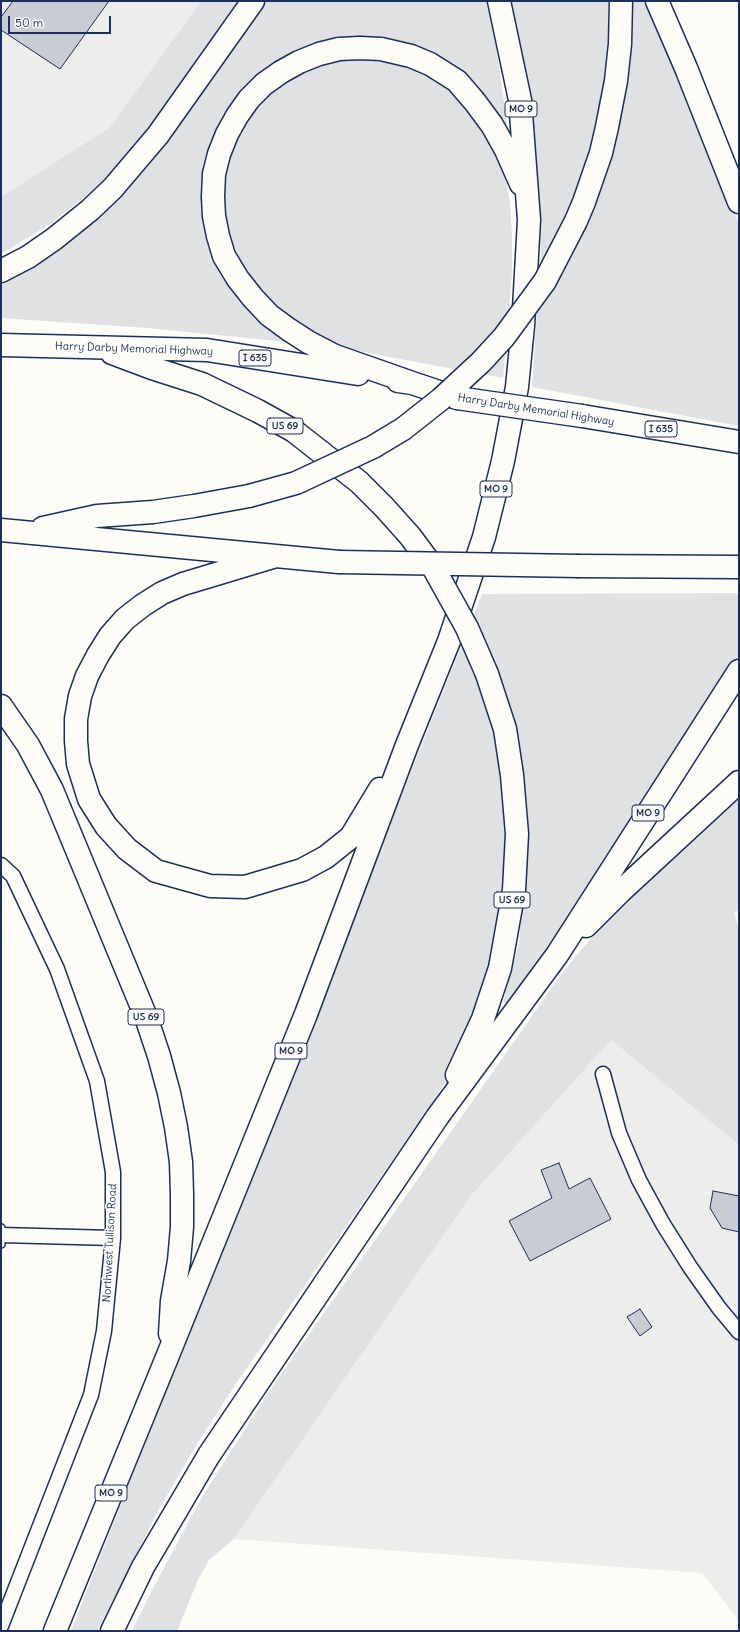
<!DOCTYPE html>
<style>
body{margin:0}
#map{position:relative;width:740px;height:1632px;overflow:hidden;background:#fdfcf7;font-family:Delius,sans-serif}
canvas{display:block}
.frame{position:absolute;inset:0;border:2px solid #1b2f5e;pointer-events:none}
.scale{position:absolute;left:8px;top:16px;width:103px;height:18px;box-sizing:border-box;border:2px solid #1b2f5e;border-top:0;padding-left:5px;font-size:12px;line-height:14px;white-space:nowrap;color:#1b2f5e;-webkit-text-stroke:3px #fdfcf7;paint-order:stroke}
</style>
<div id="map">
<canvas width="740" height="1632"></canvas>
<div class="frame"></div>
<div class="scale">50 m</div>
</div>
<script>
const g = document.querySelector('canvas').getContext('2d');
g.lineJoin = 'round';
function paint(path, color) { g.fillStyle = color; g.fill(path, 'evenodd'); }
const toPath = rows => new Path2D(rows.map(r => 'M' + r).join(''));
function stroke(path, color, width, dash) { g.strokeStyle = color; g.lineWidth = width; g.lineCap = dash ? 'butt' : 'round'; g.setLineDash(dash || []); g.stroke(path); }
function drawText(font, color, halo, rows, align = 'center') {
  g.font = font + ' Delius,sans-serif'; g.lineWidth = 3.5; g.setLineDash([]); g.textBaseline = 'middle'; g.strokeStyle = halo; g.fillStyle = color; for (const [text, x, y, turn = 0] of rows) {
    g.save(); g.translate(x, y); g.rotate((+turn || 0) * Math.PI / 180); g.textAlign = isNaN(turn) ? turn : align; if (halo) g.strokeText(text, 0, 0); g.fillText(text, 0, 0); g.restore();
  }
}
paint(toPath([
 [1,1,201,1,110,127,1,197],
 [611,1040,739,1145,739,1621,702,1573,234,1539,470,1197]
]), '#edeeec');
paint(toPath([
 [201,1,240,1,163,112,137,144,111,173,85,197,50,224,1,254,1,197,110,127],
 [262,1,486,1,494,32,508,131,476,83,452,64,427,50,402,42,373,37,348,37,314,44,263,72,242,90,226,114,203,174,202,203,206,233,215,260,230,286,247,309,265,326,287,342,147,328,1,318,1,279,69,235],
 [510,1,609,1,607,66,595,142,577,199,562,220,558,232,563,273,588,218,628,1,650,1,739,223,739,426,532,387,541,254,540,209,525,81,517,33],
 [353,57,408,63,450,86,484,125,504,171,510,202,512,236,512,273,503,378,373,354,352,349,318,337,296,326,258,294,231,251,220,202,228,154,249,114,279,83,326,61],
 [739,593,739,661,510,1003,503,1003,519,943,526,863,526,820,482,680,501,752,508,864,492,967,452,1069,434,1101,237,1382,197,1444,159,1509,97,1631,71,1631,303,1042,482,594],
 [739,791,739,910,734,913,739,928,739,1145,611,1040,470,1197,234,1539,209,1560,198,1580,177,1631,132,1631,150,1594,202,1497,270,1390,560,976,580,951,608,920]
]), '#e0e1e3');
const building = toPath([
 [13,1,109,1,60,69,1,30,1,17,13,1],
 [559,1163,569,1189,590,1178,611,1219,530,1261,509,1221,552,1198,541,1170,559,1163],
 [713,1191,739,1196,739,1232,722,1228,710,1208,713,1191],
 [640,1309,652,1327,640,1336,627,1317,640,1309]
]);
paint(building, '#c9ccd3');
stroke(building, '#1b2f5e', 1);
const service = toPath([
 [1,1228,1,1244]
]);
const minor = toPath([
 [1,865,13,876,57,969,97,1081,113,1172,113,1238,104,1331,91,1395,1,1626],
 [603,1074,619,1133,639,1180,663,1224,690,1267,719,1308,739,1332],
 [1,1235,113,1238]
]);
const motorway = toPath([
 [657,1,686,68,739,202],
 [576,221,584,202,601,153,607,127,616,81,620,44,621,1],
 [1,271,28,257,54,239,90,210,113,188,158,135,253,1],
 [1,345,207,350,358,374],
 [112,353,152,368,202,384,258,411,294,431,359,482,384,507,410,536,433,567],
 [398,381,412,383,457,398],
 [412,383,335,356,308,342,288,329,269,315,253,298,238,279,224,256,218,236,214,216,213,197,214,174,219,154,227,134,237,116,249,99,264,84,281,72,299,62,319,54,339,49,360,48,381,49,411,56,430,64,457,81,475,102,492,125,506,150,521,184],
 [582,416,739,442],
 [43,528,97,516,153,512,194,506,249,496],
 [1,530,339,562],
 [276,556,183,584,162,593,143,605,125,619,110,636,98,655,87,676,80,696,76,719,76,741,78,764,89,799,106,826,127,849,156,871,210,886,245,887,302,870,326,857,351,837,380,789],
 [579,566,739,567],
 [1,706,28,745,52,790,146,1017,159,1056,169,1093,176,1127,181,1162,182,1194,182,1227,179,1261,172,1301,170,1334],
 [586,926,621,891,739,782],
 [457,1075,483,1019,500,968,514,890,517,834,512,775,505,729,487,674],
 [55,1631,168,1355,306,1014,407,745,449,641,484,537,503,461,517,387,523,326,529,220,520,100,499,1],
 [112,1631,143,1567,209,1455,438,1116,557,955,739,671]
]);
stroke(service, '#1b2f5e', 10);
stroke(minor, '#1b2f5e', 17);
stroke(motorway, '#1b2f5e', 25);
stroke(service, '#fdfcf7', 7);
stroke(minor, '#fdfcf7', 14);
stroke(motorway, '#fdfcf7', 22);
const motorwayBridge = toPath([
 [457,398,582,416],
 [249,496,296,483,373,447,403,429,441,399,481,362,504,337,545,281,576,221],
 [339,562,579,566],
 [433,567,467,628,487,674]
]);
stroke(motorwayBridge, '#1b2f5e', 25, []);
stroke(motorwayBridge, '#fdfcf7', 22);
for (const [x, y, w] of [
 [521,109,32],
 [255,358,32],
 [285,426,36],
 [661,429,32],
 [496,489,32],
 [648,813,32],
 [512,900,36],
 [146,1017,36],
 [291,1051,32],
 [111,1493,32]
]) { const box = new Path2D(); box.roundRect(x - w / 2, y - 8, w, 16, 3); g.fillStyle = '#fdfcf7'; g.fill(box); stroke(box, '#1b2f5e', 1); }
drawText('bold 10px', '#1b2f5e', null, [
 ["MO 9",521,109],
 ["I 635",255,358],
 ["US 69",285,426],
 ["I 635",661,429],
 ["MO 9",496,489],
 ["MO 9",648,813],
 ["US 69",512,900],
 ["US 69",146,1017],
 ["MO 9",291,1051],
 ["MO 9",111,1493]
]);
drawText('11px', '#1b2f5e', '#fdfcf7', [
 ["Harry Darby Memorial Highway",134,349,2],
 ["Harry Darby Memorial Highway",536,410,9],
 ["Northwest Tullison Road",110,1243,-87]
]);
</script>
